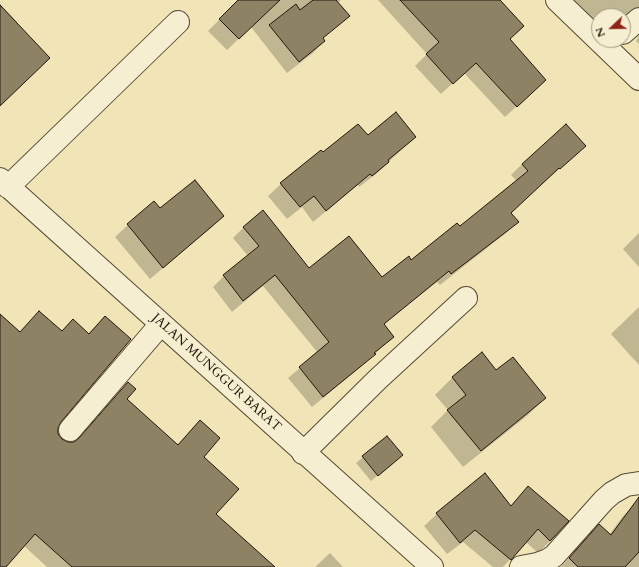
<!DOCTYPE html>
<style>
body{margin:0}
#map{position:relative;width:639px;height:567px;overflow:hidden;background:#f1e5b7;font-family:Cardo,serif}
canvas{display:block}
.north{position:absolute;left:591px;top:8px;width:40px;height:40px;box-sizing:border-box;background:#f6eed0;border:1px solid #a29881;border-radius:50%;rotate:248deg;font-size:11px;font-weight:700;line-height:16px;text-align:center;color:#23170b}
.north::after{content:'';display:block;margin:auto;width:14px;height:18px;background:#8f2418;clip-path:polygon(50% 0,100% 100%,50% 72%,0 100%)}
</style>
<div id="map">
<canvas width="639" height="567"></canvas>
<div class="north">N</div>
</div>
<script>
const g = document.querySelector('canvas').getContext('2d');
g.lineJoin = 'round';
function paint(path, color) { g.fillStyle = color; g.fill(path, 'evenodd'); }
const toPath = rows => new Path2D(rows.map(r => 'M' + r).join(''));
function stroke(path, color, width, dash) { g.strokeStyle = color; g.lineWidth = width; g.lineCap = dash ? 'butt' : 'round'; g.setLineDash(dash || []); g.stroke(path); }
function drawText(font, color, halo, rows, align = 'center') {
  g.font = font + ' Cardo,serif'; g.lineWidth = 4; g.setLineDash([]); g.textBaseline = 'middle'; g.strokeStyle = halo; g.fillStyle = color; for (const [text, x, y, turn = 0] of rows) {
    g.save(); g.translate(x, y); g.rotate((+turn || 0) * Math.PI / 180); g.textAlign = isNaN(turn) ? turn : align; if (halo) g.strokeText(text, 0, 0); g.fillText(text, 0, 0); g.restore();
  }
}
paint(toPath([
 [239,0,341,0,337,3,348,16,322,39,324,41,313,53,287,73,251,27,227,50,208,31],
 [378,0,499,0,509,40,533,91,505,117,464,73,441,94,415,66,427,54],
 [567,0,639,0,639,28,623,19,623,16,599,16,599,33],
 [0,4,17,22,16,23,0,105],
 [639,36,639,44,636,41],
 [368,137,415,137,376,174,359,187,358,185,313,222,302,207,287,219,268,196,281,184,323,154],
 [585,146,510,213,517,222,506,233,440,285,437,282,383,325,393,337,363,365,312,407,288,378,318,353,263,286,232,312,213,287,224,276,248,256,233,238,244,227,309,270,382,278,411,261,460,228,517,181,511,175,522,164],
 [160,210,223,216,211,228,150,279,115,237,128,225],
 [639,233,639,267,623,249],
 [639,307,639,365,611,334],
 [0,316,20,333,61,332,88,334,105,317,57,428,57,435,62,441,68,443,76,442,128,383,125,400,177,445,200,421,202,458,215,514,265,567,47,567,23,545,4,567,0,567],
 [482,353,496,371,545,398,528,415,463,467,431,427,448,410,435,395,452,378],
 [387,437,402,455,371,481,356,463],
 [528,488,550,541,538,553,526,542,503,567,493,567,463,542,447,554,424,526,437,514,511,506],
 [635,504,639,507,639,567,561,567,587,537,609,535,623,516],
 [330,553,343,567,315,567]
]), '#0003');
const building = toPath([
 [238,0,280,0,239,39,219,19,238,0],
 [313,0,336,0,350,16,323,38,325,41,299,62,269,25,296,4,300,10,313,0],
 [400,0,500,0,524,26,510,39,546,80,517,107,476,63,453,84,426,54,439,42,400,0],
 [0,5,50,58,0,106,0,5],
 [396,112,416,137,388,160,389,162,372,176,370,174,326,211,314,196,300,207,280,183,321,150,323,152,358,124,368,135,396,112],
 [566,124,586,146,560,169,559,168,511,213,519,222,451,274,449,271,384,324,394,337,374,353,376,354,323,397,299,367,329,342,275,275,243,301,223,275,259,246,243,227,263,210,309,268,349,236,382,277,409,256,411,260,457,223,460,226,528,171,522,164,566,124],
 [195,180,224,216,163,268,127,224,154,201,160,208,195,180],
 [39,311,62,331,73,319,89,334,105,316,131,339,61,422,58,428,58,434,62,439,68,442,74,442,79,438,128,382,136,389,127,399,178,445,200,420,220,438,204,457,239,489,216,514,275,567,72,567,35,534,6,567,0,567,0,314,20,332,39,311],
 [482,352,496,370,513,357,546,398,481,451,447,410,466,395,452,377,482,352],
 [387,436,403,455,378,476,362,456,387,436],
 [485,473,511,506,528,486,569,521,550,541,538,529,511,560,475,530,460,543,436,513,485,473],
 [639,497,639,552,625,567,578,567,569,558,599,524,611,535,639,497]
]);
paint(building, '#8e8264');
stroke(building, '#23170b', 1);
const minor = toPath([
 [557,0,639,79],
 [623,33,639,19],
 [0,179,432,567],
 [8,187,178,22],
 [70,430,161,324],
 [303,453,378,379,466,298],
 [521,567,537,564,548,560,554,556,604,500,612,493,626,485,639,483]
]);
stroke(minor, '#564a36', 24);
stroke(minor, '#f6eed0', 22);
drawText('13px', '#23170b', '#f6eed0', [
 ["JALAN MUNGGUR BARAT",216,373,42]
]);
</script>
